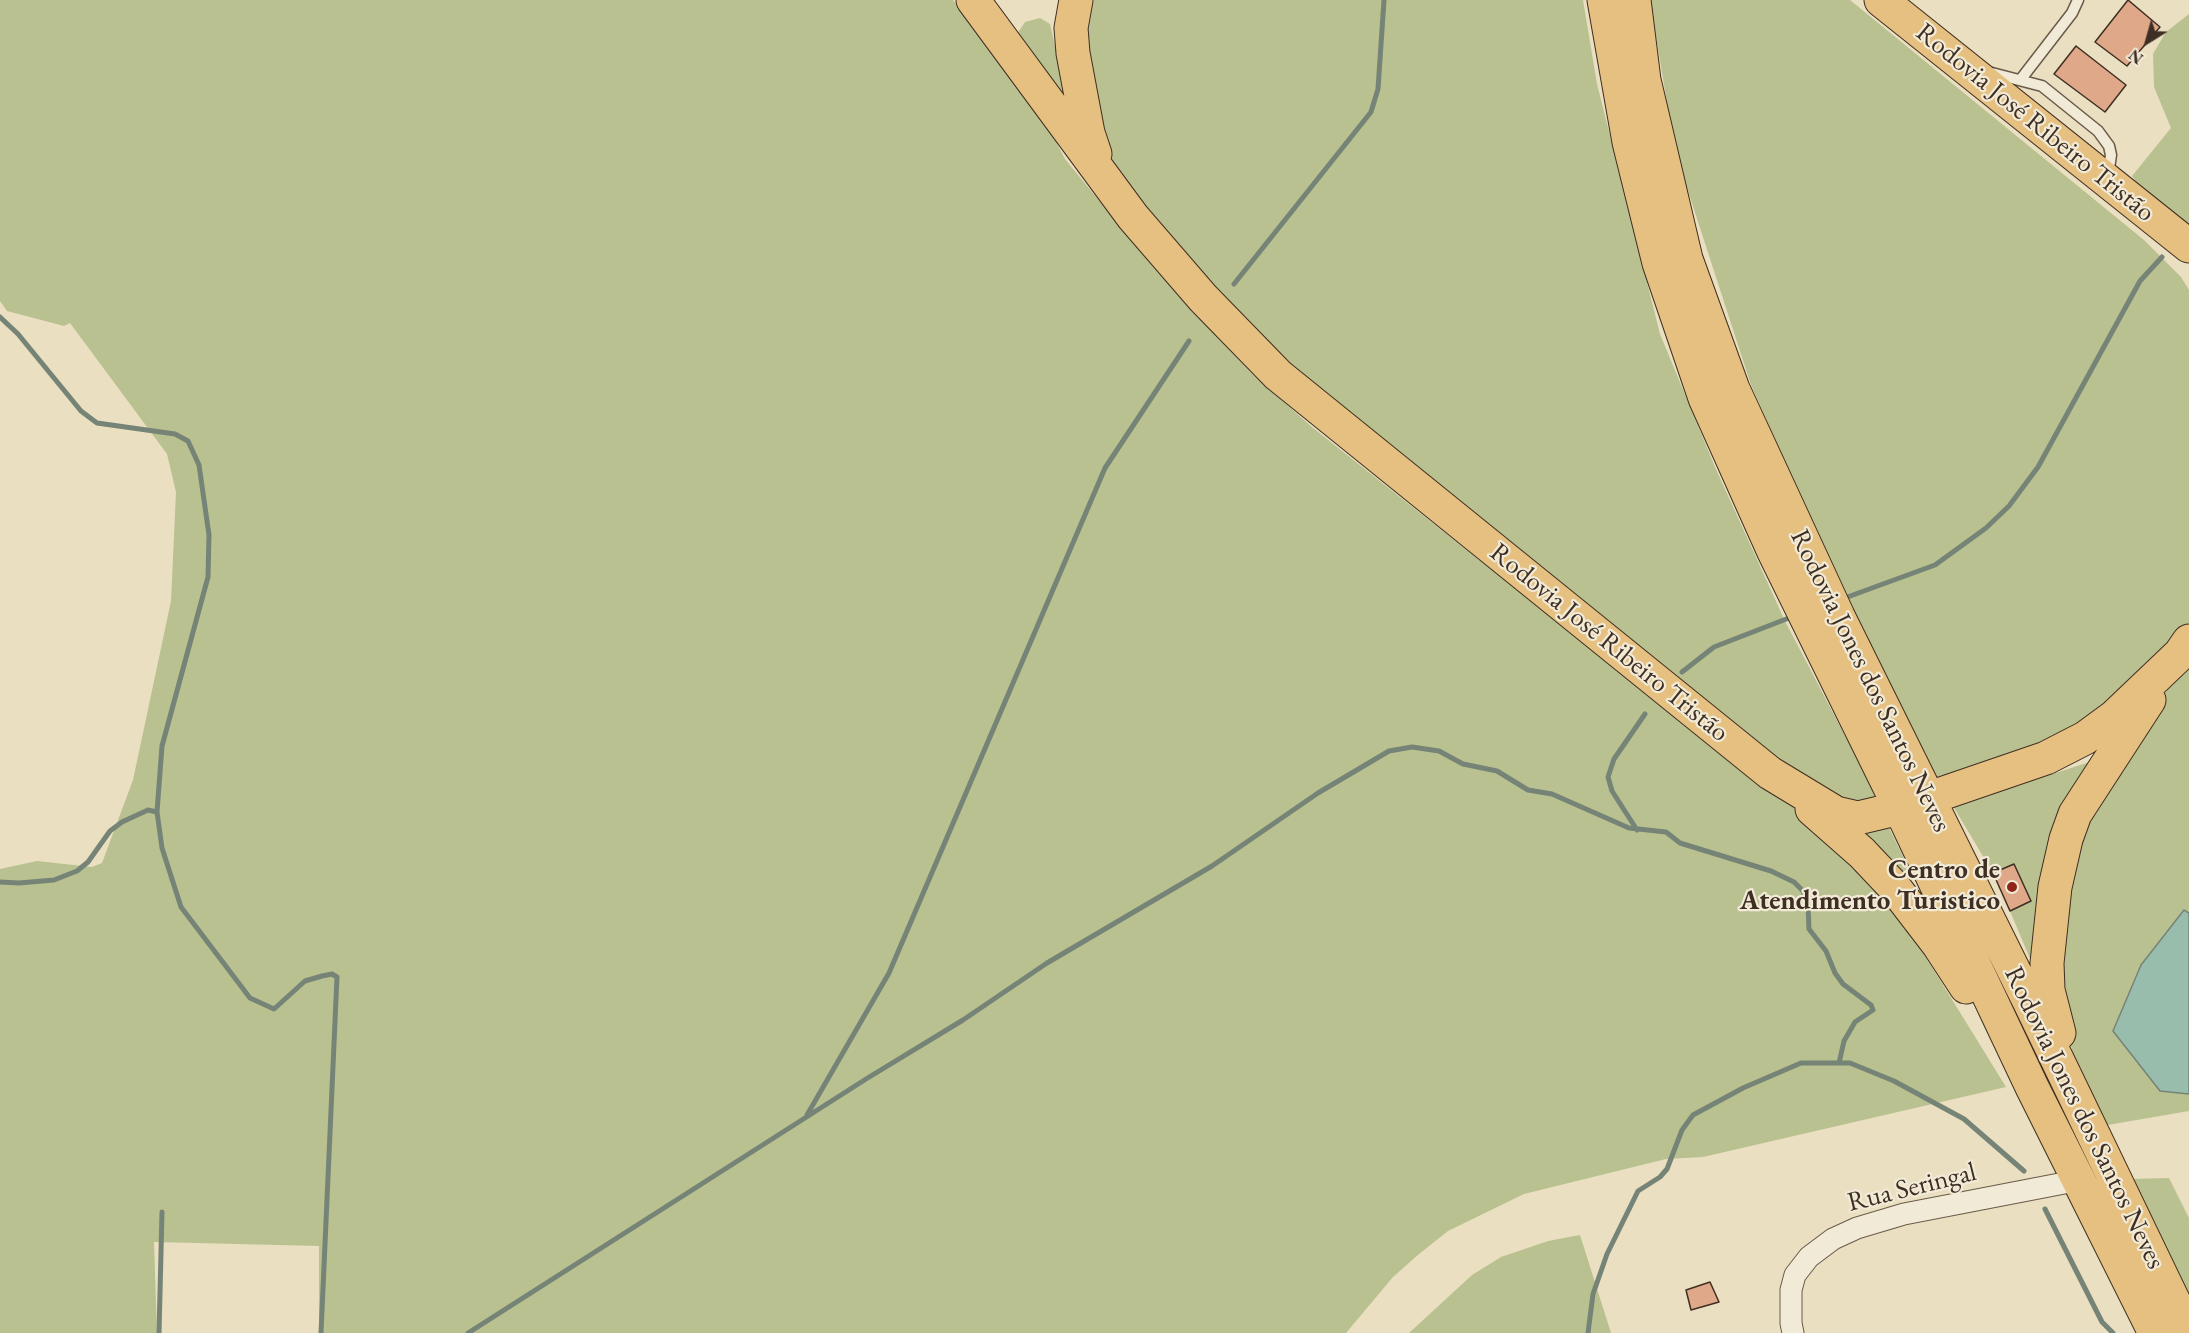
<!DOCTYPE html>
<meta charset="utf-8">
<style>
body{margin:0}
#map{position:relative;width:2189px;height:1333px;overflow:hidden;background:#eadfc0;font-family:"EB Garamond",serif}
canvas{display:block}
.north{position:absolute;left:2117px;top:12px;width:60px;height:60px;-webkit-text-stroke:4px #f1ead6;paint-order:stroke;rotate:217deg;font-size:16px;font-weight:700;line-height:24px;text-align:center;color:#3f2e23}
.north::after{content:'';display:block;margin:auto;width:21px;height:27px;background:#3f2e23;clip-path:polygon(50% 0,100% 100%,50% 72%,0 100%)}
</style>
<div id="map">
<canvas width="2189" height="1333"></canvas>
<div class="north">N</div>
</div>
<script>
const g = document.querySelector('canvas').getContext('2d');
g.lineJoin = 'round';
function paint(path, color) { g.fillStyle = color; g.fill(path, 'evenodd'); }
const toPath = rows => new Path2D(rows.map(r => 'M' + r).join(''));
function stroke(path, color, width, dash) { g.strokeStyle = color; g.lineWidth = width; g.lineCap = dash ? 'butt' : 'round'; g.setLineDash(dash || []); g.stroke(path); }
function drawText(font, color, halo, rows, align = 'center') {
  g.font = font + ' "EB Garamond",serif'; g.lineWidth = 4.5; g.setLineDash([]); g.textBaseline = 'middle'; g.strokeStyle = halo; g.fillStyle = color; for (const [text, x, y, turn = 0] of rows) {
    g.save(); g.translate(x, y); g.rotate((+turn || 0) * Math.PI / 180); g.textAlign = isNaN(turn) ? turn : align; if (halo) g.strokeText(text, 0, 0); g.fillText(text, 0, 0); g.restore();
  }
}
paint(toPath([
 [0,0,953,0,1039,109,1065,159,1155,269,1251,373,1312,427,1479,560,1541,603,1820,829,1906,925,2006,1087,1703,1157,1666,1159,1524,1194,1448,1231,1419,1254,1393,1277,1346,1333,319,1333,319,1246,154,1242,157,1333,0,1333,0,869,37,861,92,867,102,863,133,780,171,601,176,492,167,454,70,323,64,326,7,311,0,301],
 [1094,0,1583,0,1597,84,1660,334,1715,467,1785,621,1877,797,1863,806,1832,801,1325,402,1232,310,1141,206,1110,158,1081,38],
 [1650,0,1850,0,2144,240,2181,277,2189,290,2189,623,2179,639,2111,704,2046,746,1943,786,1923,774,1751,385,1675,151],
 [2189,14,2189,232,2147,198,2132,176,2171,128,2154,87,2153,54,2166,32],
 [1040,18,1050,24,1068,103,1017,34,1025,22],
 [2189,659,2189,913,2184,910,2160,1091,2189,1094,2189,1111,2102,1126,2080,1086,2056,976,2082,822,2099,788],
 [2099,759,2033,966,2010,911,2031,901,2014,864,1993,873,1953,806],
 [1888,826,1911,872,1907,883,1854,831],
 [2169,1178,2189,1218,2189,1301,2129,1179],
 [1580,1235,1611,1333,1409,1333,1472,1275,1501,1257,1548,1241]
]), '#bac190');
const water = toPath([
 [2184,910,2189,913,2189,1094,2160,1091,2113,1031,2141,965,2184,910]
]);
paint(water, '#99bdad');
stroke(water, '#758476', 1.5);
stroke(toPath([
 [1234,284,1371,112,1378,89,1384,0],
 [0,317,18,334,81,411,97,423,175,434,188,441,199,465,209,535,208,577,162,746,157,812,162,848,181,907,250,998,274,1009,305,981,322,976,332,974,337,977,321,1333],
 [1842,599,1935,565,1986,528,2009,506,2038,467,2140,281,2162,257],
 [1682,672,1714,647,1794,616],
 [1637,830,1612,791,1608,777,1614,759,1645,714],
 [0,882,19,883,54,880,77,871,88,862,110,831,122,822,148,810,157,812],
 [807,1115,889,973,1105,468,1189,341],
 [2045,1209,2102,1322,2113,1333],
 [159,1333,162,1212],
 [468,1333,866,1079,963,1020,1047,963,1212,866,1318,793,1389,751,1412,747,1439,751,1463,764,1497,771,1528,790,1552,794,1629,828,1666,832,1680,843,1771,871,1794,882,1803,891,1808,905,1809,929,1826,951,1835,973,1843,984,1871,1005,1873,1010,1855,1022,1844,1041,1839,1063],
 [1588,1333,1593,1294,1607,1254,1638,1191,1660,1177,1667,1169,1682,1130,1693,1115,1743,1088,1801,1063,1850,1063,1894,1081,1964,1119,2024,1171]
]), '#758476', 5);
const building = toPath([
 [2128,0,2160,27,2127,66,2095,42,2128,0],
 [2076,46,2126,85,2105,112,2054,74,2076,46],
 [2014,864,2031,901,2010,911,1993,873,2014,864],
 [1710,1282,1719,1302,1691,1310,1686,1290,1710,1282]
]);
paint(building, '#dfa989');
stroke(building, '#3f2e23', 1.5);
const service = toPath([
 [1988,72,2042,86,2098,131,2109,146,2111,155,2108,175],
 [2021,79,2072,13,2078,0]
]);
const minor = toPath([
 [1793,1333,1791,1323,1791,1290,1795,1275,1809,1257,1833,1239,1857,1228,1904,1214,2080,1180]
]);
const primary = toPath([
 [973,0,1133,217,1203,298,1278,375,1770,773,1836,813,1858,818,1900,808,2046,758,2085,738,2115,716,2180,654,2189,641],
 [1076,0,1071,28,1073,53,1088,133,1095,154],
 [1604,0,1629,142,1659,263,1705,398,1774,552,1900,808,2032,1087,2155,1333],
 [1634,0,1644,80,1686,259,1733,389,1838,616,2030,1003,2189,1333],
 [1881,0,2189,246],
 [1812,809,1862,853,1895,888,1938,944,1966,987],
 [2059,1033,2048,990,2047,963,2055,887,2066,839,2075,814,2149,700]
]);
stroke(service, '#6a5a4a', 13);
stroke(minor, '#6a5a4a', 23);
stroke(primary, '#3f2e23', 35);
stroke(service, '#f1ead6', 10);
stroke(minor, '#f1ead6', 21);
stroke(primary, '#e5c080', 33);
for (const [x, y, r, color] of [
 [2012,887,6,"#8f2418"]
]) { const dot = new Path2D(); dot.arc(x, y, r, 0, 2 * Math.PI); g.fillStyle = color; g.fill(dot); stroke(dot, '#f1ead6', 2); }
drawText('27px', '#3f2e23', '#f1ead6', [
 ["Rodovia José Ribeiro Tristão",2035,123,39],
 ["Rodovia José Ribeiro Tristão",1609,643,39],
 ["Rodovia Jones dos Santos Neves",1870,681,64],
 ["Rodovia Jones dos Santos Neves",2084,1118,64],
 ["Rua Seringal",1912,1188,-14]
]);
drawText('bold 27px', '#3f2e23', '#f1ead6', [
 ["Centro de",2000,871],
 ["Atendimento Turistico",2000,902]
], 'right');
</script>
